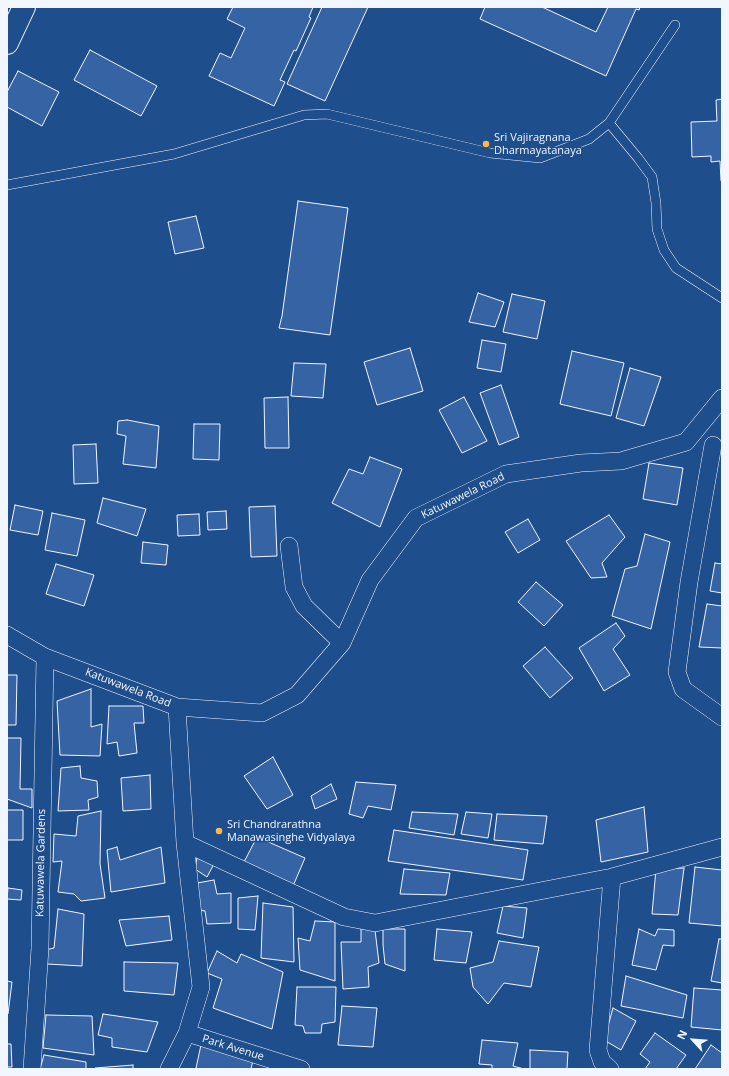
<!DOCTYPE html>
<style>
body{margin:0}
#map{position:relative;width:729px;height:1076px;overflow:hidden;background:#1f4e8c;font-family:"Open Sans",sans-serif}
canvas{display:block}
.frame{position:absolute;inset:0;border:8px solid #f2f6ff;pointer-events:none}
.north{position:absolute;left:673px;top:1020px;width:40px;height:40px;-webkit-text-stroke:3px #1f4e8c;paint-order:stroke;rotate:296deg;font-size:11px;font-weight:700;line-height:16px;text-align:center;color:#f2f6ff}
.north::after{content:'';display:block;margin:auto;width:14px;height:18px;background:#f2f6ff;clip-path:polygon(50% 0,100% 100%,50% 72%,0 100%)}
</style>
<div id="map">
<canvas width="729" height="1076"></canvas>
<div class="frame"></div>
<div class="north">N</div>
</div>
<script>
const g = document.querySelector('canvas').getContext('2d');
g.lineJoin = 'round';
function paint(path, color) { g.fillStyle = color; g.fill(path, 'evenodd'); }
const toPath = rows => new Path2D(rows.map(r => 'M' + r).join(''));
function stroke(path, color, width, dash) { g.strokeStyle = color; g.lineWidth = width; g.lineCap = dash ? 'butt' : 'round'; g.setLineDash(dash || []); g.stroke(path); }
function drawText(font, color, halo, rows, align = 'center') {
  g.font = font + ' "Open Sans",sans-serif'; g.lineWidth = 3; g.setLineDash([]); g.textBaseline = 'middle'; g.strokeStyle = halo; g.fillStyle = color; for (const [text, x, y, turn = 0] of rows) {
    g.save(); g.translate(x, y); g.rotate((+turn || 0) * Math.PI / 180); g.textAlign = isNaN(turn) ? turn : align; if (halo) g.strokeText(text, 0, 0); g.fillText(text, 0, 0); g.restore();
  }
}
const building = toPath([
 [233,7,313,7,309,17,311,18,296,51,294,50,280,80,285,82,274,106,209,76,220,53,231,58,245,28,227,19,233,7],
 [322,7,368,7,325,101,287,84,322,7],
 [485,7,542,7,596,32,608,7,640,7,639,10,636,9,606,76,480,19,485,7],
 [90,50,157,86,141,116,74,80,90,50],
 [18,71,59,92,42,126,7,107,7,92,18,71],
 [722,99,722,181,721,181,720,161,711,162,711,156,692,157,691,122,717,121,716,100,722,99],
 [298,201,348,208,330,335,279,328,282,316,298,201],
 [196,216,204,248,175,254,168,222,196,216],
 [478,293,504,302,495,327,469,322,478,293],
 [512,294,545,301,537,339,503,332,512,294],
 [482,340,506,344,501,372,477,368,482,340],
 [410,348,423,391,377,405,364,362,410,348],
 [572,351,624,363,611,416,560,404,572,351],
 [294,363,326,364,323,398,291,396,294,363],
 [630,368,661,377,644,426,616,418,630,368],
 [501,385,519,437,499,445,480,393,501,385],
 [288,397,289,448,265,448,264,398,288,397],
 [464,397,487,441,462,453,439,410,464,397],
 [127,420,159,426,156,468,123,464,126,436,117,434,118,421,127,420],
 [194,424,220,424,219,460,193,459,194,424],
 [96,444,98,483,74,484,73,445,96,444],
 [370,457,402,469,380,527,332,503,349,469,363,474,370,457],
 [649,463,683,468,677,505,643,499,649,463],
 [103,498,146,509,137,536,97,523,103,498],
 [15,505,43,511,38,535,10,530,15,505],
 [275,506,277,556,251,557,249,507,275,506],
 [226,511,227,529,208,530,207,512,226,511],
 [52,513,85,520,77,556,45,550,52,513],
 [199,514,200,535,178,536,177,515,199,514],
 [609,515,625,537,602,563,607,577,591,578,566,541,609,515],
 [528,519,540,540,518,553,505,532,528,519],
 [645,534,670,542,651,629,612,616,625,569,637,566,645,534],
 [143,542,168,545,166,565,141,563,143,542],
 [715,563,722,564,722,593,710,591,715,563],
 [56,564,94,575,84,606,46,594,56,564],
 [536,582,563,605,544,626,518,602,536,582],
 [707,604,722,606,722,648,699,647,707,604],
 [616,623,625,636,613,649,630,675,604,691,579,648,616,623],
 [545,647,573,678,550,698,523,666,545,647],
 [7,675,17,675,16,725,7,725,7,675],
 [91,689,91,727,102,724,100,756,60,755,57,701,91,689],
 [109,706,143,706,144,723,134,723,137,753,119,756,117,742,107,744,109,706],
 [7,738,21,738,20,789,32,789,32,808,7,799,7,738],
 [273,757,293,795,267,809,244,776,273,757],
 [80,766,81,778,97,781,98,797,88,800,89,810,58,811,61,768,80,766],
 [150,775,151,809,123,811,121,778,150,775],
 [356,782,396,785,391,810,368,806,363,818,349,814,356,782],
 [331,784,337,799,315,809,311,796,331,784],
 [644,807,648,852,601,862,596,820,644,807],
 [7,810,23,810,23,840,7,840,7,810],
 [101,811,100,864,105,898,81,901,74,894,58,892,62,861,53,862,54,834,76,836,78,816,101,811],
 [412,812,458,814,454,835,409,828,412,812],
 [466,812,492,814,488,838,461,834,466,812],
 [497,814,547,816,543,844,494,840,497,814],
 [394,830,528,850,523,880,388,861,394,830],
 [257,837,305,858,293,886,244,862,257,837],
 [117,847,120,860,161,847,165,883,111,892,107,850,117,847],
 [197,858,214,864,207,877,195,869,197,858],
 [695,867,722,870,722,926,689,923,695,867],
 [684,868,678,915,652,914,656,869,684,868],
 [404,869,450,873,446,895,400,894,404,869],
 [214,880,217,894,231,893,231,923,207,924,205,911,199,910,197,883,214,880],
 [8,888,22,890,21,900,7,899,8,888],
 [258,896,255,930,238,929,238,898,258,896],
 [263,903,293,907,294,962,261,958,263,903],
 [503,906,527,908,523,938,497,933,503,906],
 [58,909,84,914,82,966,47,964,45,950,54,948,58,909],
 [169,916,172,940,126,946,119,920,169,916],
 [315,921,335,922,335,981,300,970,298,938,310,941,315,921],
 [361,928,375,930,379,963,368,967,369,987,343,989,341,942,361,942,361,928],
 [383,929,405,929,405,971,385,964,383,945,383,929],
 [437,929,472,932,466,963,434,960,437,929],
 [639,929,655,936,658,929,674,930,674,946,663,945,656,970,632,965,639,929],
 [719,939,722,939,722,983,711,981,719,939],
 [499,941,539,947,531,987,504,983,488,1004,473,987,470,968,493,962,499,941],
 [217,951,237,963,241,954,283,972,272,1029,213,1008,222,979,207,973,217,951],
 [124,962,178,963,174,995,124,991,124,962],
 [626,976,687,995,683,1018,621,1006,626,976],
 [7,981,12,982,8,1014,7,1014,7,981],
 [297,987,336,987,335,1022,322,1024,321,1033,305,1033,303,1026,295,1025,297,987],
 [694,988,722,990,722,1030,691,1027,694,988],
 [342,1006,377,1008,373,1047,338,1045,342,1006],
 [613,1008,636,1021,621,1050,604,1040,613,1008],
 [103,1014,158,1022,147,1052,112,1047,112,1038,98,1035,103,1014],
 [46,1015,92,1016,94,1055,43,1048,46,1015],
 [655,1033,686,1055,676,1069,645,1069,650,1062,640,1054,655,1033],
 [482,1040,518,1043,513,1066,524,1069,492,1069,492,1065,479,1064,482,1040],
 [7,1044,11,1044,12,1067,7,1067,7,1044],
 [201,1045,253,1060,251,1069,198,1069,196,1068,201,1045],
 [711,1045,722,1053,722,1069,695,1069,711,1045],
 [530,1050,568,1052,567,1069,530,1069,530,1050],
 [44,1055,86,1062,86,1069,40,1069,44,1055],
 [133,1065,133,1069,95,1069,95,1068,133,1065]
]);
paint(building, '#3563a3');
stroke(building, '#f2f6ff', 1);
const lane = toPath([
 [609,123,638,158,652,177,656,203,657,229,664,250,676,268,722,298],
 [7,185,174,154,304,115,327,114,490,153,540,158,589,139,609,123,675,25]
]);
const street = toPath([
 [713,445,689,582,677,672,683,689,722,717],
 [289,546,294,587,304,606,342,643],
 [7,635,45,657,177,707,262,713,297,695,342,643,370,580,416,518,506,474,581,463,621,461,686,442,722,398],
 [185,843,344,917,375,923,612,877,722,847],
 [187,1033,301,1069],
 [32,1069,40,948,45,657],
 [169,1069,187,1033,201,987,185,843,177,707],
 [610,1069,602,1062,598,1050,612,877]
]);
const primary = toPath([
 [7,43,24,7]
]);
stroke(lane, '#f2f6ff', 10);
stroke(street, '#f2f6ff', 18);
stroke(primary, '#f2f6ff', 24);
stroke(lane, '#1f4e8c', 9);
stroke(street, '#1f4e8c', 17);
stroke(primary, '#1f4e8c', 22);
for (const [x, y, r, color] of [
 [486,144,4,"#ffb74d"],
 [219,831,4,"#ffb74d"]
]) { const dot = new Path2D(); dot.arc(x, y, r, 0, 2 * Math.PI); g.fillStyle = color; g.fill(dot); stroke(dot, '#1f4e8c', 1.5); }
drawText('11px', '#f2f6ff', '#1f4e8c', [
 ["Sri Vajiragnana",494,138],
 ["Dharmayatanaya",494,151],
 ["Sri Chandrarathna",227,825],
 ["Manawasinghe Vidyalaya",227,838]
], 'left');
drawText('11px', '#f2f6ff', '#1f4e8c', [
 ["Katuwawela Road",463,496,-26],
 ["Katuwawela Road",128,688,21],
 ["Katuwawela Gardens",41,863,-89],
 ["Park Avenue",233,1048,17]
]);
</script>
